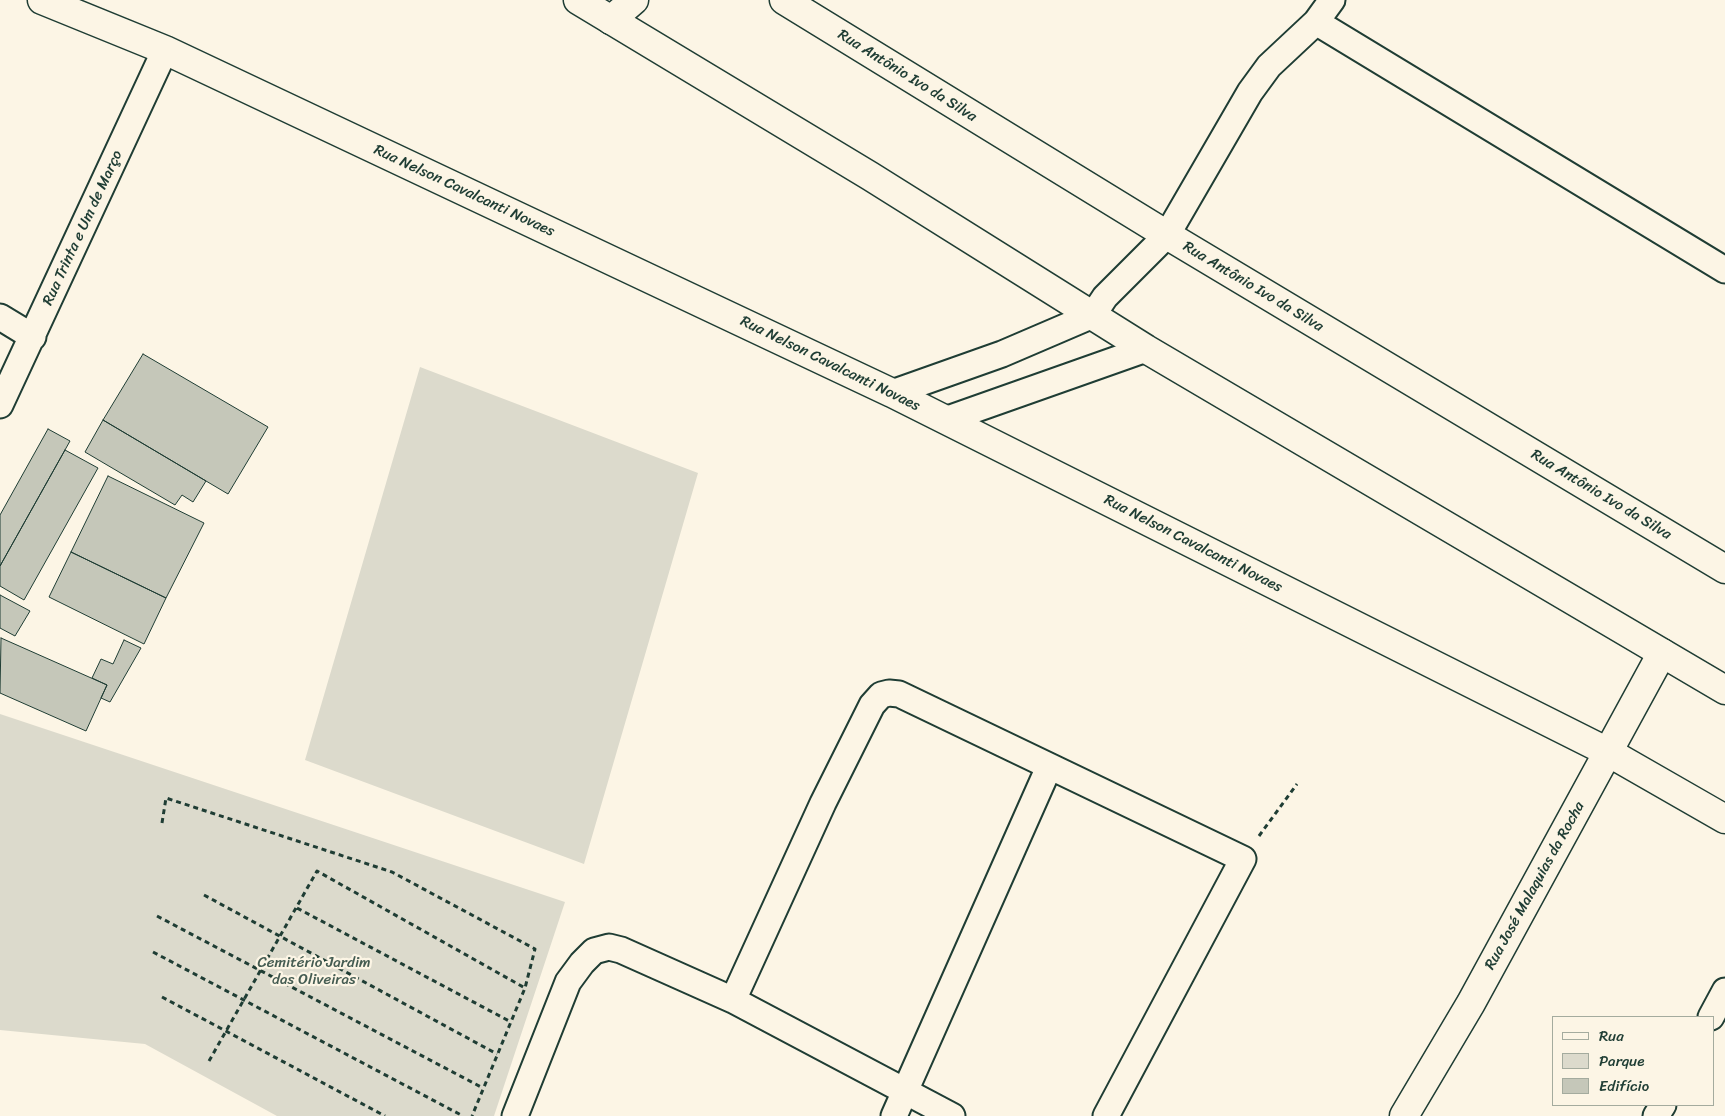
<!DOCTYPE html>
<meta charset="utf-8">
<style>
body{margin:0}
#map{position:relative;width:1725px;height:1116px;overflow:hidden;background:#fcf5e5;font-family:Sriracha,sans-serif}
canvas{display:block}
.legend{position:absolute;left:1552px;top:1016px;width:162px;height:90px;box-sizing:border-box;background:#fcf5e5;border:1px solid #a4ab9e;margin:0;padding:6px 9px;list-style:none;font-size:15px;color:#1f3d34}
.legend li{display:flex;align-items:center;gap:10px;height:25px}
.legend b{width:25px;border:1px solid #a4ab9e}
</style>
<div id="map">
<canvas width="1725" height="1116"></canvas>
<ul class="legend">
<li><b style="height:6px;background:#fcf5e5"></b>Rua</li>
<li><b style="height:14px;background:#dcdacc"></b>Parque</li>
<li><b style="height:14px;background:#c5c7b9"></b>Edifício</li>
</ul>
</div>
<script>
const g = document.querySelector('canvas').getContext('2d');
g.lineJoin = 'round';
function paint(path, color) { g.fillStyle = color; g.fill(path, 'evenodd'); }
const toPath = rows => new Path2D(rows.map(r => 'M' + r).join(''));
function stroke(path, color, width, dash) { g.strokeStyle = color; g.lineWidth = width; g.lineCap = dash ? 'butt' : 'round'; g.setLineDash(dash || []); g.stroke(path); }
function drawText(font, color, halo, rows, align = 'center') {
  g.font = font + ' Sriracha,sans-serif'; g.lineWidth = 4.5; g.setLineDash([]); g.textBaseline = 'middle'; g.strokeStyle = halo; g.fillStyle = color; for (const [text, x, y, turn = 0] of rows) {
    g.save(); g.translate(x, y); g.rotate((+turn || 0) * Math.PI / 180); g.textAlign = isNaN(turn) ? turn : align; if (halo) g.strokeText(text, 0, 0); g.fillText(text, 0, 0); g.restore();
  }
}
paint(toPath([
 [420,367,698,473,584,864,305,760],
 [0,714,565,902,494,1116,277,1116,145,1044,0,1030]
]), '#dcdacc');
const building = toPath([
 [143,354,268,427,228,494,103,420,143,354],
 [103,420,206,481,193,502,182,495,175,505,85,452,103,420],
 [48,429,70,441,0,566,0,515,48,429],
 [65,450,98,468,24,600,0,586,0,566,65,450],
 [108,476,204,523,166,598,71,552,108,476],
 [71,552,166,598,144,644,49,597,71,552],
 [0,595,30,611,15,636,0,628,0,595],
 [1,638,107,685,86,731,0,693,1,638],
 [124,640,141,648,110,702,101,698,107,685,92,678,101,659,113,664,124,640]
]);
paint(building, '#c5c7b9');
stroke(building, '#1f3d34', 1);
const street = toPath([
 [1316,22,1725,270],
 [0,317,33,337],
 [892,393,1002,354,1093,315,1105,297,1167,235,1250,92,1269,66,1316,22,1332,0],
 [0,405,165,50],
 [945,420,1146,349],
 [733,1000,823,803,872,705,881,695,889,693,899,694,1243,859,1106,1116],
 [1711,1017,1725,991],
 [515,1116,568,982,582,963,594,951,609,947,621,950,733,1000,952,1116],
 [894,1116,1049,767],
 [1656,1116,1663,1105]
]);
const secondary = toPath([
 [42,0,165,50,892,393,1608,752,1725,819],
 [784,0,1167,235,1725,569],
 [611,20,634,0],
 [1404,1116,1471,1003,1662,653]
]);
const primary = toPath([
 [578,0,870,176,1146,349,1725,690]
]);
stroke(street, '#1f3d34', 29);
stroke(secondary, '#1f3d34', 31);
stroke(primary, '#1f3d34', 31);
stroke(toPath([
 [162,823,166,798,392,872,535,949,525,988,472,1116],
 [1259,836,1297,784],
 [204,895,497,1054],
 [297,908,511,1022],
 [157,916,483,1088],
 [153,952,463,1116],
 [162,997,385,1116],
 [209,1061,317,871,525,988]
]), '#1f3d34', 3, [5, 4]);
stroke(street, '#fcf5e5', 25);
stroke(secondary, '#fcf5e5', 28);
stroke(primary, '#fcf5e5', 28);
drawText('15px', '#1f3d34', '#fcf5e5', [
 ["Rua Antônio Ivo da Silva",907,76,32],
 ["Rua Nelson Cavalcanti Novaes",464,191,25],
 ["Rua Trinta e Um de Março",83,228,-65],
 ["Rua Antônio Ivo da Silva",1253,287,31],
 ["Rua Nelson Cavalcanti Novaes",830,364,26],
 ["Rua Antônio Ivo da Silva",1601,495,31],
 ["Rua Nelson Cavalcanti Novaes",1193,544,27],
 ["Rua José Malaquias da Rocha",1535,886,-61]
]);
drawText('15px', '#455c52', '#fcf5e5', [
 ["Cemitério Jardim",314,963],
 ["das Oliveiras",314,980]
]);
</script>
